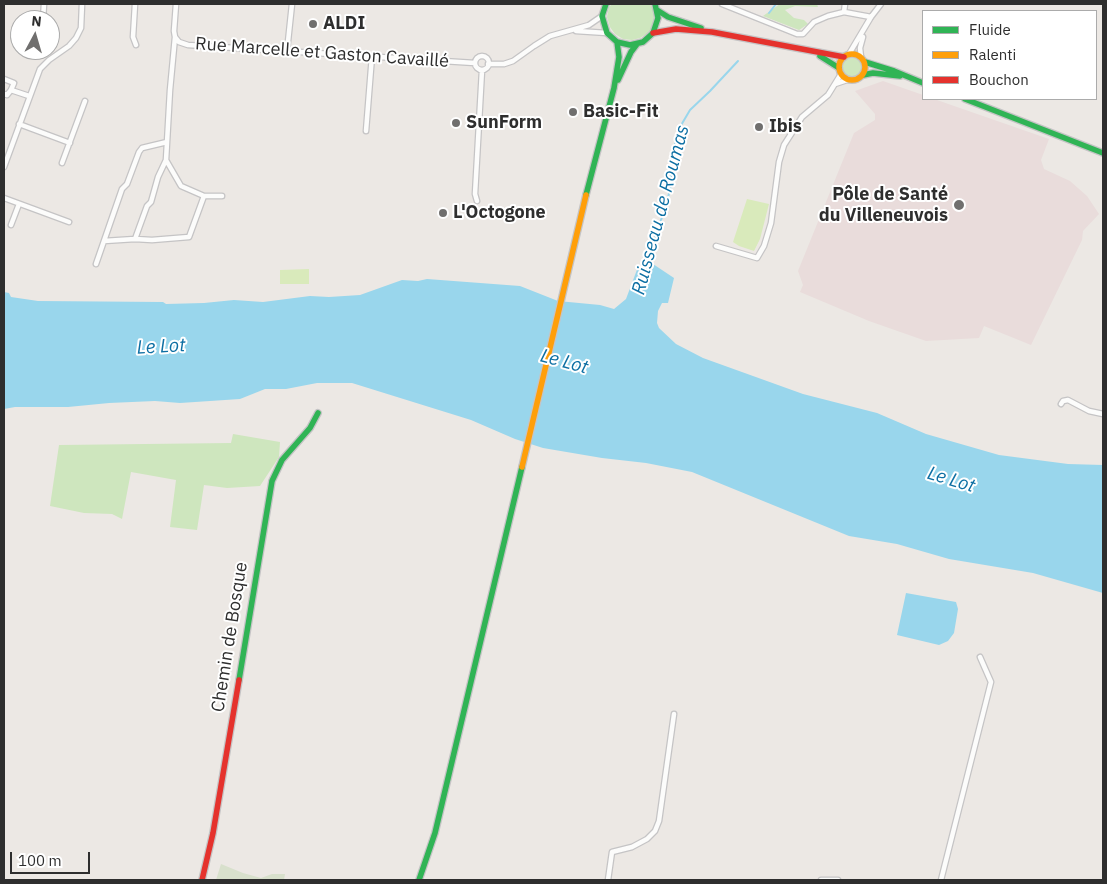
<!DOCTYPE html>
<meta charset="utf-8">
<style>
body{margin:0}
#map{position:relative;width:1107px;height:884px;overflow:hidden;background:#ece8e4;font-family:"IBM Plex Sans",sans-serif}
canvas{display:block}
.frame{position:absolute;inset:0;border:5px solid #2e2e2e;pointer-events:none}
.legend{position:absolute;left:922px;top:10px;width:175px;height:90px;box-sizing:border-box;background:#fff;border:1px solid #ababab;margin:0;padding:6px 9px;list-style:none;font-size:15px;color:#2e2e2e}
.legend li{display:flex;align-items:center;gap:10px;height:25px}
.legend b{width:25px;border:1px solid #ababab}
.north{position:absolute;left:10px;top:10px;width:50px;height:50px;box-sizing:border-box;background:#fff;border:1px solid #ababab;border-radius:50%;rotate:6deg;font-size:14px;font-weight:700;line-height:20px;text-align:center;color:#2e2e2e}
.north::after{content:'';display:block;margin:auto;width:18px;height:22px;background:#706f6e;clip-path:polygon(50% 0,100% 100%,50% 72%,0 100%)}
.scale{position:absolute;left:10px;top:852px;width:80px;height:22px;box-sizing:border-box;border:2px solid #2e2e2e;border-top:0;padding-left:6px;font-size:15px;line-height:18px;white-space:nowrap;color:#2e2e2e;-webkit-text-stroke:4px #fff;paint-order:stroke}
</style>
<div id="map">
<canvas width="1107" height="884"></canvas>
<div class="frame"></div>
<ul class="legend">
<li><b style="height:6px;background:#30b455"></b>Fluide</li>
<li><b style="height:6px;background:#ff9f0a"></b>Ralenti</li>
<li><b style="height:6px;background:#e5322d"></b>Bouchon</li>
</ul>
<div class="north">N</div>
<div class="scale">100 m</div>
</div>
<script>
const c = document.querySelector('canvas').getContext('2d');
c.lineJoin = 'round';
function fill(path, color) { c.fillStyle = color; c.fill(path, 'evenodd'); }
const toPath = rows => new Path2D(rows.map(r => 'M' + r).join(''));
function strokePath(path, color, width, dash) { c.strokeStyle = color; c.lineWidth = width; c.lineCap = dash ? 'butt' : 'round'; c.setLineDash(dash || []); c.stroke(path); }
function drawText(font, color, halo, rows, align = 'center') {
  c.font = font + ' "IBM Plex Sans",sans-serif'; c.lineWidth = 4; c.setLineDash([]); c.textBaseline = 'middle'; c.strokeStyle = halo; c.fillStyle = color; for (const [text, x, y, turn = 0] of rows) {
    c.save(); c.translate(x, y); c.rotate((+turn || 0) * Math.PI / 180); c.textAlign = isNaN(turn) ? turn : align; if (halo) c.strokeText(text, 0, 0); c.fillText(text, 0, 0); c.restore();
  }
}
const medical = toPath([
 [883,81,923,95,923,99,934,99,1049,139,1041,160,1044,169,1070,181,1087,196,1099,214,1083,231,1082,240,1031,345,984,326,979,338,926,341,869,321,800,292,803,285,798,271,854,133,875,120,875,114,855,91]
]);
const green = toPath([
 [612,4,650,4,653,9,655,17,653,26,648,33,640,38,632,40,623,39,615,34,610,27,607,17,609,7],
 [780,4,817,4,818,7,795,6,785,10,794,18,804,20,808,24,799,30,763,16],
 '842 68a10 10 0 1 1 20 0a10 10 0 1 1-20 0Z',
 [233,434,280,442,279,457,260,486,227,488,204,485,197,530,170,527,176,480,131,472,122,519,112,514,84,513,50,506,59,445,231,443]
]);
const cemetery = toPath([
 [221,864,243,873,261,878,272,874,285,874,284,880,216,880]
]);
const pitch = toPath([
 [747,199,769,204,760,239,754,251,739,246,733,242],
 [309,269,309,284,280,284,280,270]
]);
const water = toPath([
 [650,262,674,278,668,303,662,303,658,311,657,323,659,328,676,344,703,358,803,394,877,413,926,434,999,455,1068,464,1103,465,1103,593,1033,573,949,559,897,544,849,536,692,472,646,463,602,458,543,448,515,439,471,420,352,383,317,383,286,389,265,389,240,399,180,403,155,401,109,403,68,407,15,407,4,409,4,292,9,293,11,297,38,301,163,302,166,304,204,303,234,300,263,302,310,296,329,297,360,295,402,280,418,281,427,279,520,286,558,301,600,305,614,309,626,299,638,267],
 [906,593,956,602,958,609,954,633,948,641,939,645,897,635]
]);
const stream = toPath([
 [769,13,776,4],
 [645,265,666,206,671,185,672,154,680,127,690,110,710,91,738,61]
]);
const street = toPath([
 [135,4,133,37,136,45],
 [176,4,174,31,175,37,179,42,188,45,475,63],
 [722,4,797,34,803,34,814,22,828,16,844,12,871,17],
 [844,12,845,4],
 [43,20,44,4],
 [576,31,607,33],
 [175,37,170,90,166,160,181,186,204,196,222,196],
 [287,51,292,4],
 [849,54,871,17,881,4],
 '475 63a7 7 0 1 1 14 0a7 7 0 1 1-14 0Z',
 [861,57,860,48,863,37],
 [488,64,504,64,513,61,534,46,550,36,589,25,602,16],
 [4,79,14,83,11,90,7,95,4,94],
 [835,84,847,80],
 [11,90,29,96],
 [19,124,70,143],
 [366,131,372,56],
 [62,163,85,101],
 [4,167,40,69,49,60,69,46,76,38,81,28,82,4],
 [4,198,69,222],
 [477,201,475,194,482,70],
 [11,225,19,204],
 [135,239,147,206,151,202,158,177,166,160],
 [104,241,135,239,152,240,189,237,204,196],
 [716,246,757,258,764,246,771,223,779,162,784,145,802,117,828,95,841,74],
 [96,264,122,189,127,184,139,152,142,148,167,142],
 [1061,404,1063,401,1068,400,1089,411,1103,414],
 [608,880,612,852,632,847,647,839,655,831,659,821,674,714],
 [821,880,838,880],
 [941,880,991,682,980,657]
]);
const fast = toPath([
 [606,4,602,16,607,33,617,42,630,45,643,42,653,33,658,18,655,4],
 [657,10,668,17,701,28],
 [820,56,839,68],
 [865,62,894,71,923,83],
 [863,75,873,73,900,76],
 [618,80,631,52,637,44],
 [965,99,1103,153],
 [586,195,614,88,619,57,617,42],
 [239,680,272,481,282,460,310,428,318,413],
 [419,880,435,833,522,467]
]);
const slow = toPath([
 '839 67a13 13 0 1 1 26 0a13 13 0 1 1-26 0Z',
 [522,467,586,195]
]);
const jam = toPath([
 [653,33,676,29,712,32,844,57],
 [202,880,213,833,239,680]
]);
const markers = [
 [313,24,5,"#706f6e"],
 [573,112,5,"#706f6e"],
 [456,123,5,"#706f6e"],
 [759,127,5,"#706f6e"],
 [959,205,6,"#706f6e"],
 [443,213,5,"#706f6e"]
];
const poiNames = [
 ["ALDI",323,24],
 ["Basic-Fit",583,112],
 ["SunForm",466,123],
 ["Ibis",769,127],
 ["Pôle de Santé",948,195,"right"],
 ["du Villeneuvois",948,216,"right"],
 ["L'Octogone",453,213]
];
const streetNames = [
 ["Rue Marcelle et Gaston Cavaillé",322,53,4],
 ["Chemin de Bosque",230,637,-81]
];
const waterNames = [
 ["Ruisseau de Roumas",661,210,-75],
 ["Le Lot",161,347,-3],
 ["Le Lot",564,362,15],
 ["Le Lot",951,480,17]
];
fill(medical, '#e9dcdb');
fill(green, '#cee6be');
fill(cemetery, '#d8e0cc');
fill(pitch, '#d9eabb');
fill(water, '#99d6ec');
strokePath(stream, '#99d6ec', 2);
strokePath(street, '#c5c4c5', 7);
strokePath(fast, '#c5c4c5', 8);
strokePath(slow, '#c5c4c5', 8);
strokePath(jam, '#c5c4c5', 8);
strokePath(street, '#fcfcfb', 4.5);
strokePath(fast, '#30b455', 5.5);
strokePath(slow, '#ff9f0a', 5.5);
strokePath(jam, '#e5322d', 5.5);
for (const [x, y, r, color] of markers) { const dot = new Path2D(); dot.arc(x, y, r, 0, 2 * Math.PI); c.fillStyle = color; c.fill(dot); strokePath(dot, '#fff', 2); }
drawText('bold 18px', '#2e2e2e', '#fff', poiNames, 'left');
drawText('18px', '#2e2e2e', '#fff', streetNames);
drawText('italic 19px', '#0d6fa3', '#fff', waterNames);
</script>
